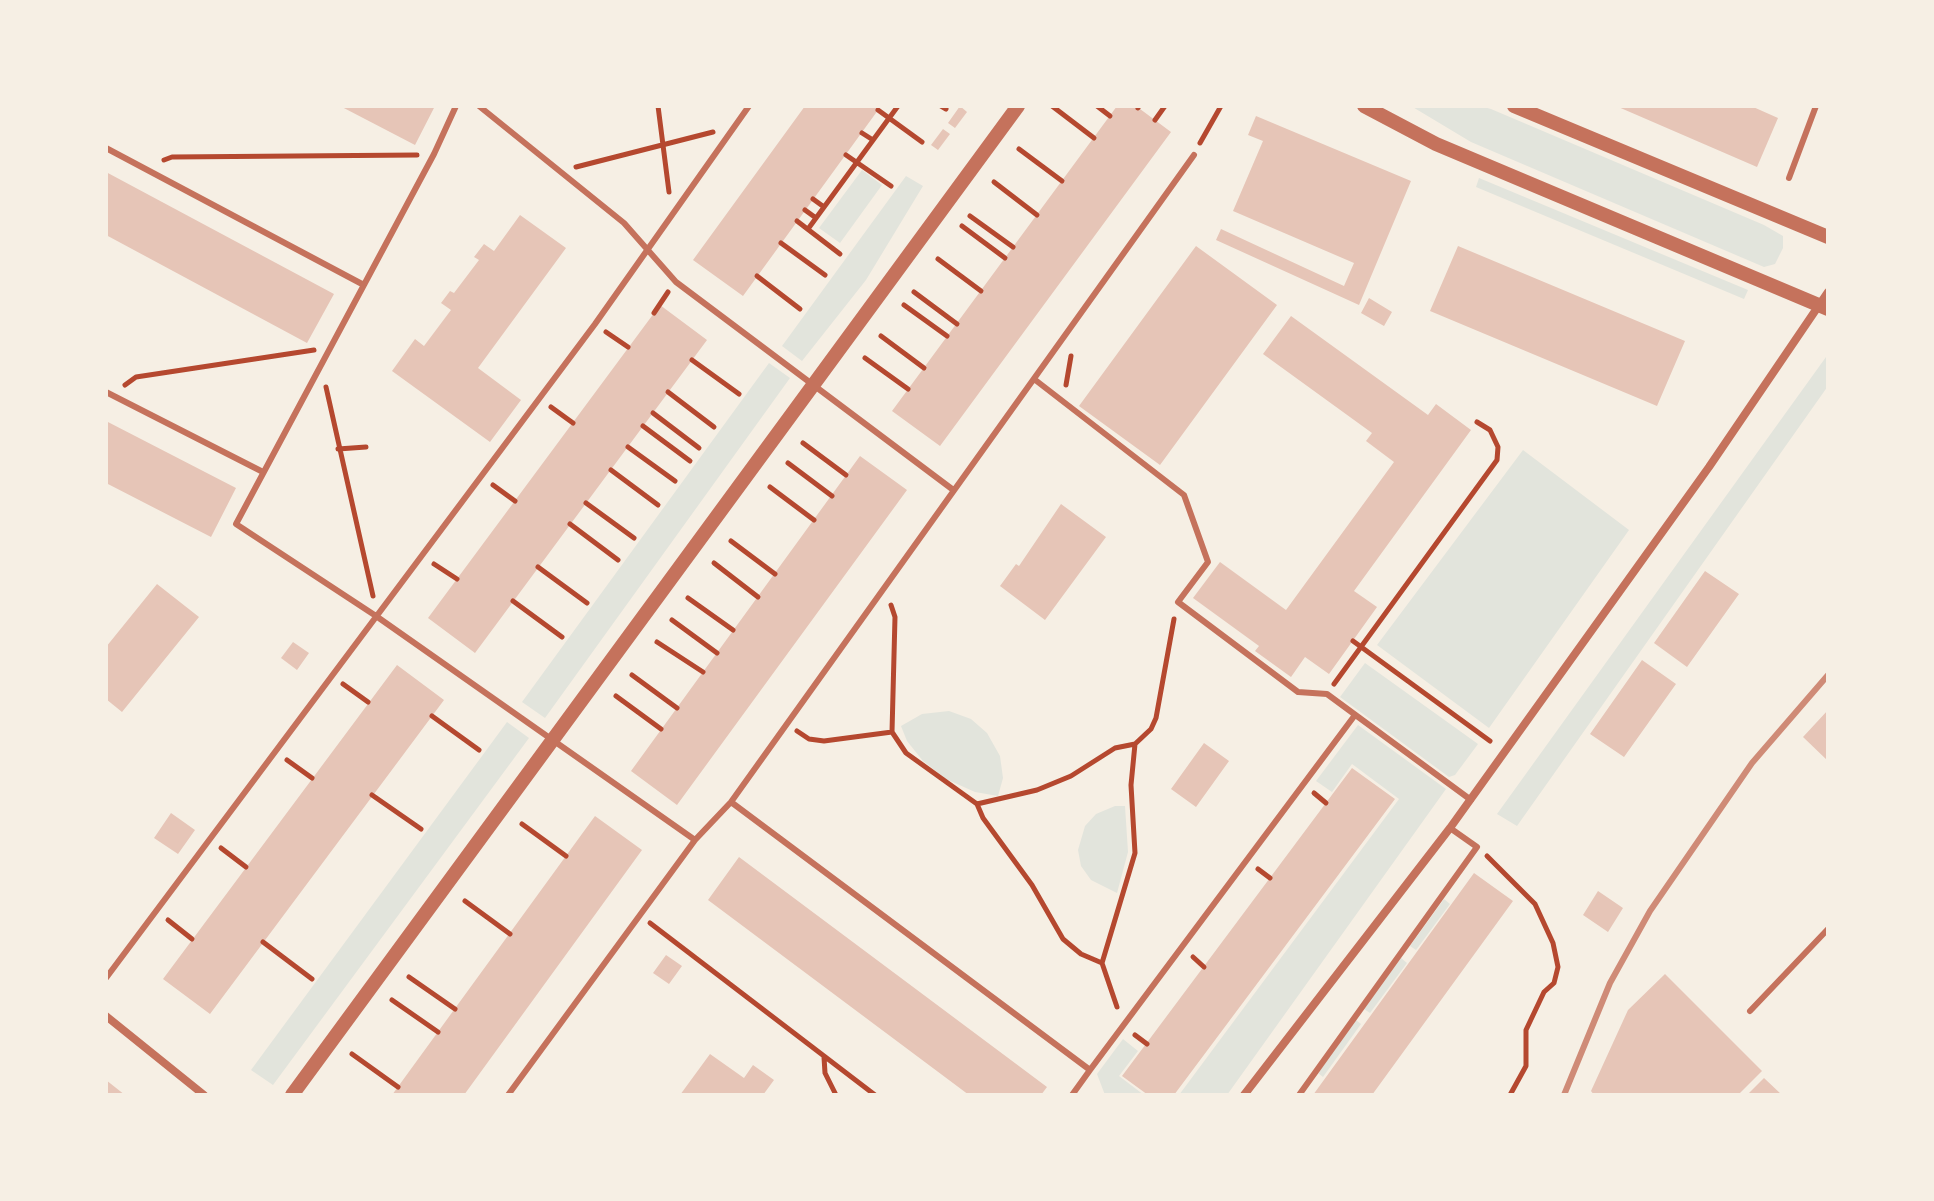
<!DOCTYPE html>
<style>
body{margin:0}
#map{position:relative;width:1934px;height:1201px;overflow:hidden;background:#f6efe4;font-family:"IBM Plex Sans",sans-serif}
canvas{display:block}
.frame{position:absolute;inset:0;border:108px solid #f6efe4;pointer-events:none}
</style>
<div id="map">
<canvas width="1934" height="1201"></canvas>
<div class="frame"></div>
</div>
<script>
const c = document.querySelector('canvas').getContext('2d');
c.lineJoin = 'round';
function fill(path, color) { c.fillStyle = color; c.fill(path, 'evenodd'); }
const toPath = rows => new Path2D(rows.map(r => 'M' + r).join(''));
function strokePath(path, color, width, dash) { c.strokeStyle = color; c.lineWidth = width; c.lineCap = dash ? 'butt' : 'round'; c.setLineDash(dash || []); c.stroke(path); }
const green = toPath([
 [1411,106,1480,106,1491,109,1764,225,1783,236,1783,248,1775,264,1764,267,1471,142],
 [862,170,882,185,840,243,819,228],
 [906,176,923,186,866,280,802,361,782,346],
 [1479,178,1748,290,1744,299,1476,187],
 [1826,357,1828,386,1517,826,1497,814],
 [769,363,790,378,545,718,522,702],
 [1523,450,1629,530,1489,728,1377,645],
 [1365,663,1478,744,1455,775,1449,777,1340,697],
 [949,711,971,719,987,733,1000,756,1003,778,998,796,975,792,946,779,923,761,907,741,901,726,922,714],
 [507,722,529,738,273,1085,251,1070],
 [1358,725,1446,789,1227,1095,1179,1095,1399,799,1352,764,1332,792,1316,781],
 [1115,806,1125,806,1128,852,1117,893,1091,880,1081,866,1078,850,1085,826,1096,814],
 [1444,899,1450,904,1416,950,1410,946],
 [1401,958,1407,963,1370,1013,1364,1009],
 [1356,1020,1361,1024,1323,1077,1318,1073],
 [1123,1039,1138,1051,1119,1076,1144,1095,1105,1095,1097,1074]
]);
const building = toPath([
 [340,106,435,106,415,145],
 [805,106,881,106,743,296,693,260],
 [960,106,967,112,955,128,948,123],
 [1117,106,1136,106,1171,132,940,446,892,411],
 [1616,106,1751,106,1778,118,1757,167],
 [1256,116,1411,181,1359,305,1216,240,1221,229,1344,286,1354,263,1233,211,1263,141,1248,135],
 [943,129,950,134,938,150,931,145],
 [106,172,334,294,307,343,106,235],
 [520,215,566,248,478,368,521,400,490,442,392,371,415,339,424,346,451,310,441,303,450,291,454,293,479,260,474,257,484,244,494,251],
 [1196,246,1277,305,1160,465,1079,406],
 [1458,246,1685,341,1657,406,1430,311],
 [1369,298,1392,312,1384,326,1361,313],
 [660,305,707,340,475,653,428,618],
 [1291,316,1428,415,1436,404,1471,430,1354,591,1377,607,1329,674,1305,657,1291,677,1255,651,1259,646,1193,598,1220,562,1286,610,1394,462,1366,441,1372,433,1263,354],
 [106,421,236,488,211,537,106,483],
 [860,456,907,490,677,805,631,771],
 [1061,504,1106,537,1045,620,1000,586,1016,564,1019,566],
 [1705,571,1739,594,1687,667,1654,643],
 [157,584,199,617,122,712,106,699,106,647],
 [293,642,309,653,297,670,281,658],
 [1642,660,1676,684,1624,757,1590,734],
 [397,665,444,700,210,1014,163,979],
 [1828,710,1828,761,1803,737],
 [1204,743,1229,761,1196,807,1171,789],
 [1352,768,1395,799,1174,1095,1148,1095,1122,1076],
 [171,813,195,830,178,854,154,838],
 [595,816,642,850,464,1095,392,1095],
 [739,857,1047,1087,1041,1095,969,1095,708,900],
 [1474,873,1513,901,1372,1095,1313,1095],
 [1598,891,1623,908,1608,932,1583,915],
 [666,955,682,966,669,984,653,973],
 [1665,974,1762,1071,1738,1095,1594,1095,1591,1091,1628,1010],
 [710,1054,744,1078,753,1065,774,1080,763,1095,680,1095],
 [1764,1078,1782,1095,1747,1095],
 [106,1080,125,1095,106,1095]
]);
const path = toPath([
 [658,106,669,192],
 [941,106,946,109],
 [1052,106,1094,138],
 [1097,106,1110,116],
 [1138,108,1139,106],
 [878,110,922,142],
 [1155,120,1165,106],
 [862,133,873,140],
 [1200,143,1221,106],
 [1019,149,1062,181],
 [846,155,891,186],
 [164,160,172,157,417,155],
 [576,167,713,132],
 [994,182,1037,215],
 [813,199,824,207],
 [805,210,816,218],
 [970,216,1013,247],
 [797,221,840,254],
 [962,226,1005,258],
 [808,229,898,106],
 [781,243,825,275],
 [938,259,981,291],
 [757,276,800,309],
 [914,292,957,324],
 [904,305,947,336],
 [654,313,668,292],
 [606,332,628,347],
 [881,336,924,368],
 [865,358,908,389],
 [692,360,739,394],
 [125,385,136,377,314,350],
 [1066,385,1071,356],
 [326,387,373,596],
 [668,392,714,427],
 [551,407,573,423],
 [653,413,699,448],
 [643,426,690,461],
 [803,443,846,475],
 [628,447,675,481],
 [338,449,366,447],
 [788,463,832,496],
 [611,470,658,505],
 [493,485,515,501],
 [770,487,814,520],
 [586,503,634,538],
 [570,524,618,560],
 [731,541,775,574],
 [714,563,758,597],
 [434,564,457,579],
 [538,567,587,603],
 [688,598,733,630],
 [513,601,562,637],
 [891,605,895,617,892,732,906,753,977,804,983,818,1032,885,1063,939,1081,954,1102,963],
 [672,620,717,653],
 [1353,641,1490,741],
 [657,642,703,672],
 [632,675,677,708],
 [343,684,368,702],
 [1334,684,1497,460,1498,447,1490,430,1477,422],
 [616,696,661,729],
 [432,716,479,750],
 [797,731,809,739,824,741,892,732],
 [287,760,312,778],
 [1314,793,1326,803],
 [372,795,421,829],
 [977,804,1037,790,1071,776,1115,748,1135,744],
 [522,824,566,856],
 [221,848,246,867],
 [1487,856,1535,904,1553,943,1558,967,1554,983,1544,992,1526,1030,1526,1066,1510,1095],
 [1258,869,1270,878],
 [465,901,510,934],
 [168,920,192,939],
 [650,923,875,1095],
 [263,942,312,979],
 [1193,957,1204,967],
 [409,977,455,1009],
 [392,1000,438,1032],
 [1117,1007,1102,963,1135,853,1131,785,1135,744,1151,729,1156,718,1174,619],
 [1135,1035,1147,1044],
 [352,1054,398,1087],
 [824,1057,825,1073,836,1095]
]);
const service = toPath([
 [456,106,434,154,236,524,376,616,695,840],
 [479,106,624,223,676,282,952,489],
 [106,148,362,284],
 [1789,178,1816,106],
 [1034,379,1184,495,1208,562,1178,602,1298,692,1327,694,1471,800],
 [106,392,263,472],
 [731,802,1090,1070,1072,1095],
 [106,978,595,324,749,106],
 [1750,1011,1828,929],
 [1090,1070,1355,715],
 [508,1095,695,840,731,802,1194,155],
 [1299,1095,1477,847,1450,828]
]);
const minor = toPath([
 [106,1016,204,1095],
 [1244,1095,1450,828,1709,467,1828,292]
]);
const tertiary = toPath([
 [1364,106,1436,144,1828,309],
 [1514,106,1828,237],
 [292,1095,1018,106]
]);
const rail = toPath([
 [1564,1095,1610,983,1650,911,1752,763,1828,675]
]);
fill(green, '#e2e4dc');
fill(building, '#e6c5b7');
strokePath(path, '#b5482f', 5);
strokePath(service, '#c5725c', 6);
strokePath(minor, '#c5725c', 8);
strokePath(tertiary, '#c5725c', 14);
strokePath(rail, '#cf8b77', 6);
</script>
